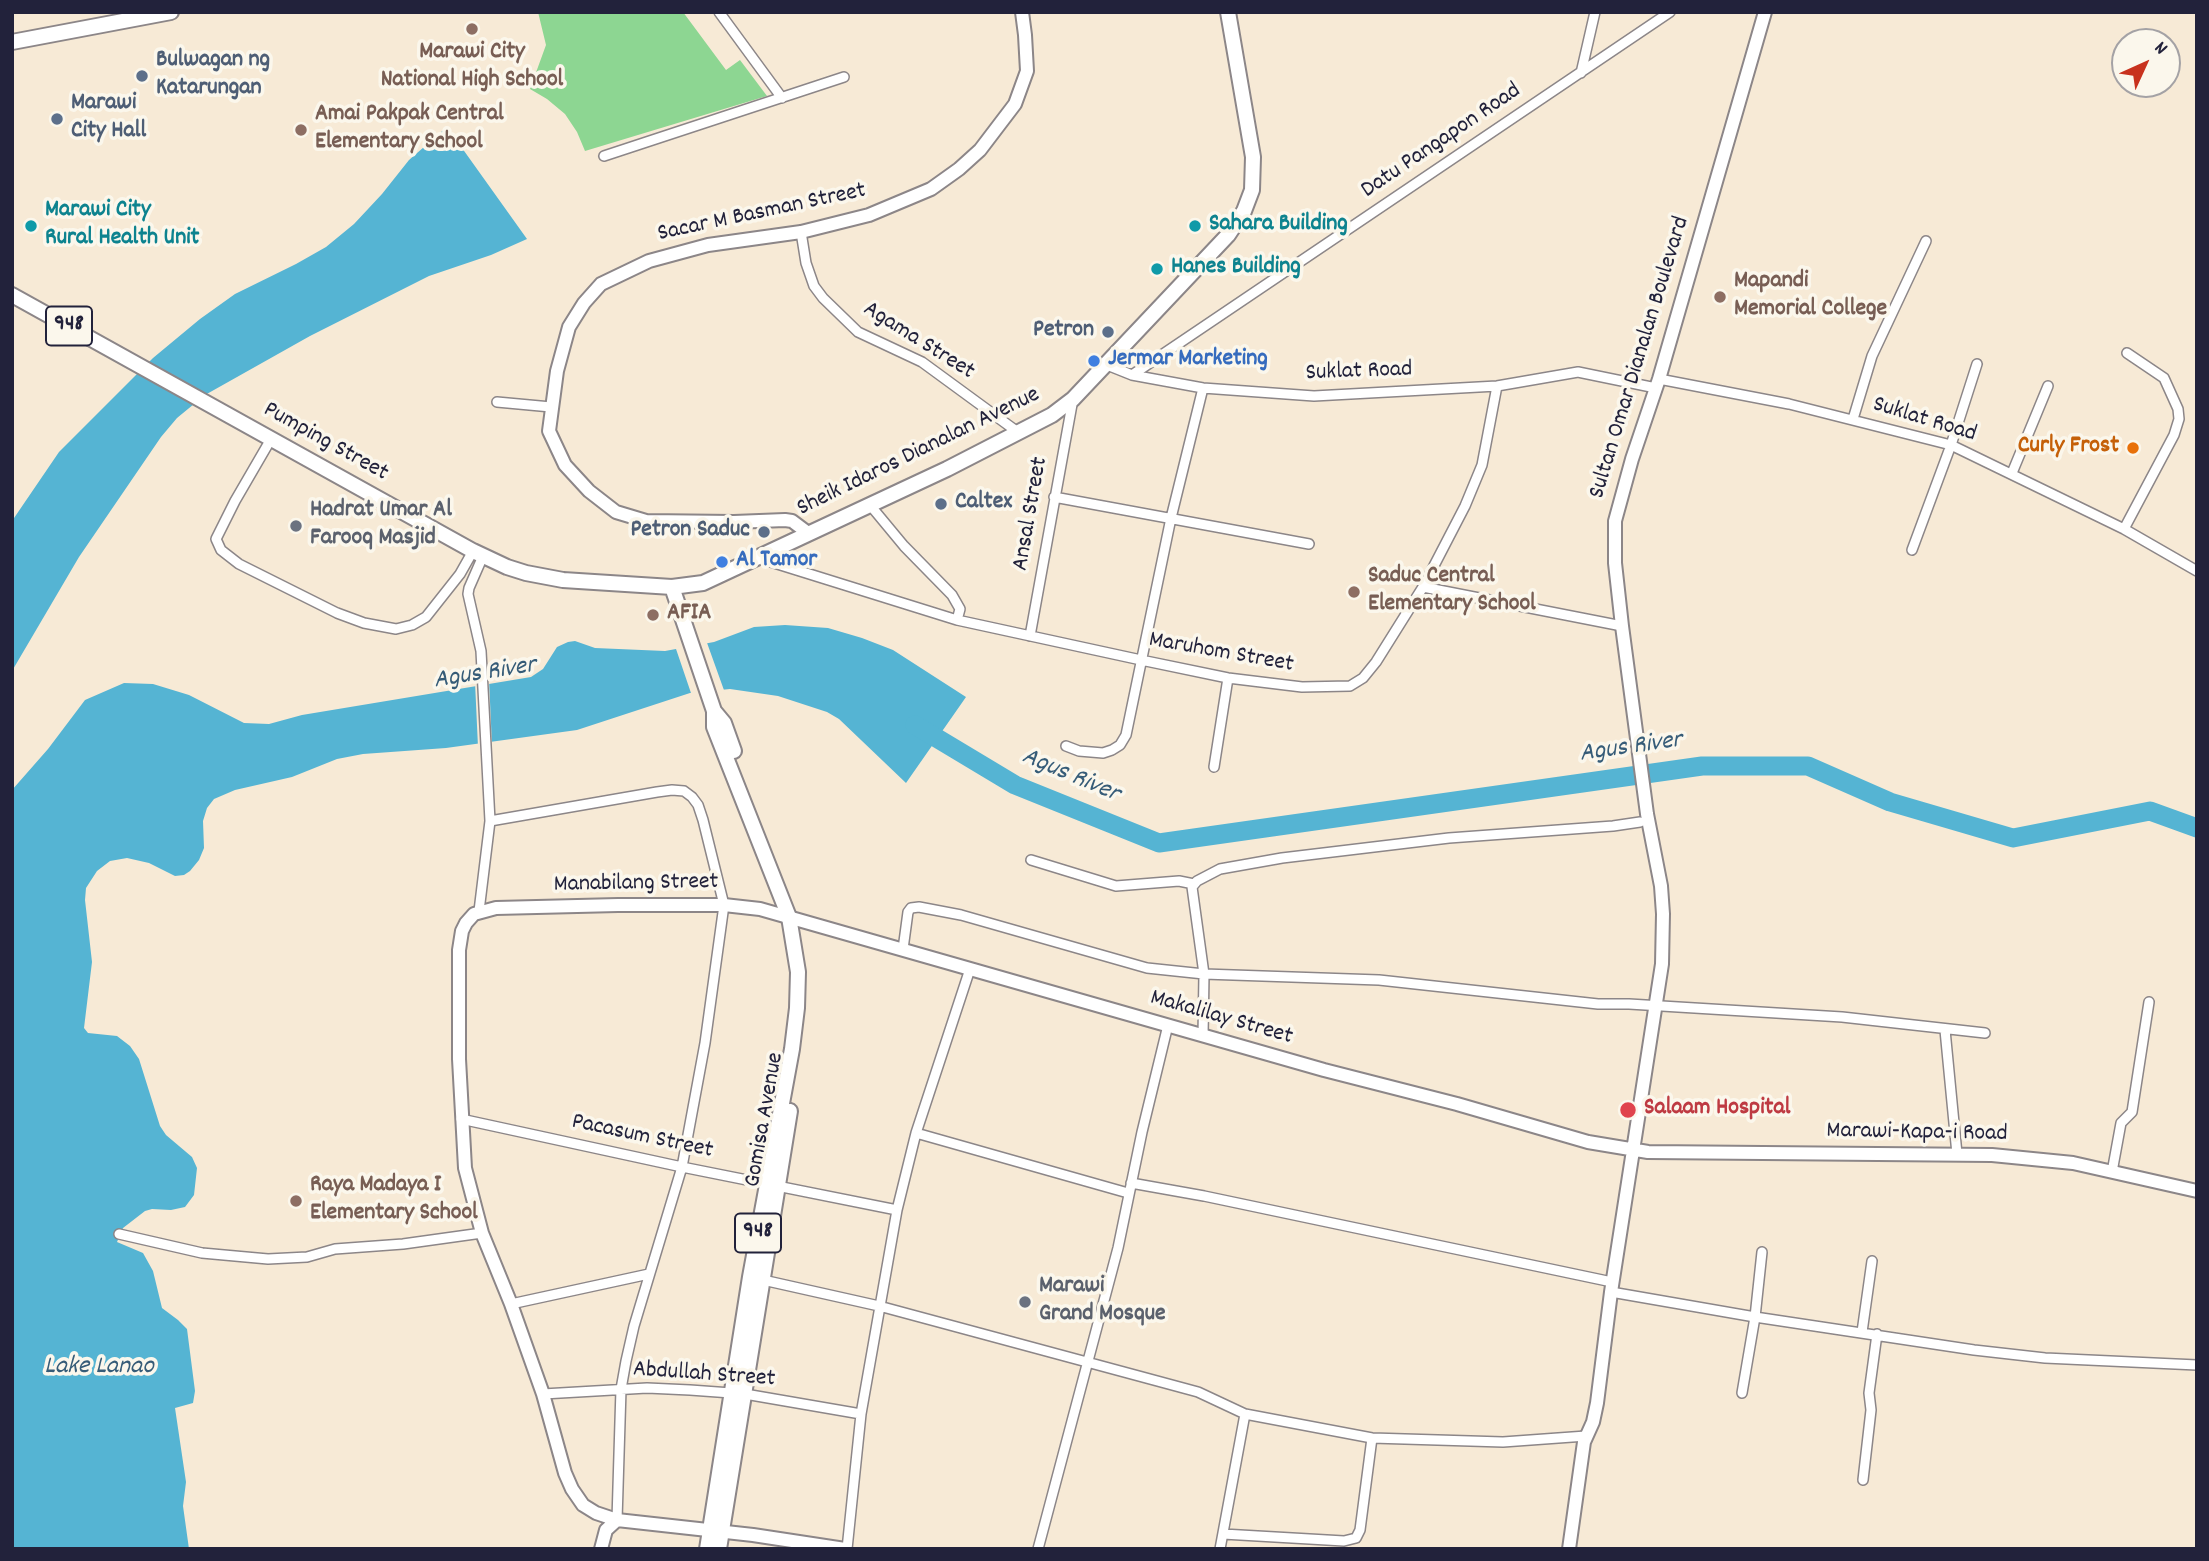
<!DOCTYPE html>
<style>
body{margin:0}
#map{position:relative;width:2209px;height:1561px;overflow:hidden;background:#f7ead6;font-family:Dekko,sans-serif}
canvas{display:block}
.frame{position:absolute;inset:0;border:14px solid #22223b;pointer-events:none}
.north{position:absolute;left:2111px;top:28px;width:70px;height:70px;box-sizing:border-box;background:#fbf7ec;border:2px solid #a4a2a5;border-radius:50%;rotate:45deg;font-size:19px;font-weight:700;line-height:28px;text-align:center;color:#22223b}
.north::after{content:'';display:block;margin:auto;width:24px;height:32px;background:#c8321e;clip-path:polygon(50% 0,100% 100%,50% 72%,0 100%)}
</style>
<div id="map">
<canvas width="2209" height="1561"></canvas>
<div class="frame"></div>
<div class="north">N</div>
</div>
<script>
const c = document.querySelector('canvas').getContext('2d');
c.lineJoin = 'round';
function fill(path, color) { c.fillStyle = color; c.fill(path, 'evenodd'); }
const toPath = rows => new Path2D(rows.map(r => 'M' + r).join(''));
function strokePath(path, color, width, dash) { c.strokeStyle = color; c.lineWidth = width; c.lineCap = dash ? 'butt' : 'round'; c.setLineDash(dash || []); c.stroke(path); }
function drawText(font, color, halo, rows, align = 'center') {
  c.font = font + ' Dekko,sans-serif'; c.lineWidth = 7; c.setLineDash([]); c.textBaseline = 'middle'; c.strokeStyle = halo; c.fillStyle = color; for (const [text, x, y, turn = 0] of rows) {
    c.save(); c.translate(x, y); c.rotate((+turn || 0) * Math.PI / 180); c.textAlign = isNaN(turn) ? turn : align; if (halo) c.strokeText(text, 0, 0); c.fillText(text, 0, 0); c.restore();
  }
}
const green = toPath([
 [538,12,683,12,726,70,740,60,767,96,585,151,577,132,565,114,547,99,530,89,546,45]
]);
const water = toPath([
 [447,127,527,239,491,255,429,276,310,336,205,395,177,418,161,437,79,557,12,671,12,521,59,452,153,358,200,319,235,294,296,264,326,247,354,224,382,194,409,160],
 [785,625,828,628,862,638,893,650,966,697,906,783,839,719,827,712,778,696,730,689,690,693,577,730,446,748,363,754,337,759,292,777,235,790,214,799,207,808,203,821,204,848,199,860,190,871,184,875,175,876,149,863,127,858,110,861,97,871,86,888,85,900,92,962,84,1028,88,1033,117,1036,130,1046,139,1059,160,1126,166,1135,192,1157,197,1168,194,1195,185,1207,171,1210,152,1209,145,1211,123,1228,117,1242,143,1253,153,1271,162,1308,178,1320,187,1329,195,1391,193,1403,175,1408,186,1482,183,1506,189,1549,12,1549,12,790,48,749,85,700,124,683,153,684,189,695,244,723,269,724,302,715,531,677,543,669,557,647,568,642,575,641,595,648,665,651,714,642,754,627]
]);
const pier = toPath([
 [706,640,725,693,692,696,675,646],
 [489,680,492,745,478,747,475,682]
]);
const river = toPath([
 [915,725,1015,785,1159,843,1702,766,1808,766,1890,802,2013,838,2150,811,2197,828]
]);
const street = toPath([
 [719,12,782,98],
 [1581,73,1595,12],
 [604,156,844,77],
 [801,232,806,263,814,286,823,298,858,332,922,362,1019,433],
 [1107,365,1132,375,1203,388,1314,396,1497,386,1578,372,1656,388],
 [1132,375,1670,12],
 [1659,379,1789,404,1951,445,2124,529,2197,571],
 [497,402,551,407],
 [1853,419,1872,356,1926,241],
 [271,439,235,501,216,539,221,550,239,564,337,613,364,623,396,629,412,625,426,617,460,574,473,551],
 [2012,473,2048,386],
 [1054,497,1309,544],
 [870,505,904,546,952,595,960,609,957,620],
 [2124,529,2174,435,2179,419,2178,409,2164,378,2127,353],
 [1912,550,1951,445,1977,364],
 [758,558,957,620,1141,660,1228,678,1302,687,1350,686,1363,678,1376,662,1423,587,1465,506,1482,465,1497,386],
 [1423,587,1622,626],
 [1030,636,1073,399],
 [1066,746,1079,751,1103,753,1112,750,1120,745,1126,735,1171,518,1203,388],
 [1214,767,1228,678],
 [490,821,657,792,672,790,684,791,692,797,698,805,703,820,724,905,705,1043,682,1167,634,1326,626,1361,621,1389,617,1520],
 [1031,860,1116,886,1179,881,1194,884],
 [479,911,490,821,481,651,468,594,469,588,483,556],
 [903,949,908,912,911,908,919,907,961,915,1147,968,1204,974,1192,887,1197,881,1220,869,1282,858,1449,838,1613,826,1640,822],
 [1945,1030,1957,1154],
 [1203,1036,1204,974,1379,980,1598,1004,1629,1004,1842,1017,1985,1033],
 [461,1119,682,1167,897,1210],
 [916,1133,1128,1193],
 [2112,1172,2121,1123,2132,1112,2149,1002],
 [1131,1183,1204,1196,1612,1282],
 [119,1234,202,1253,268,1259,307,1257,335,1249,403,1244,482,1233],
 [763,1280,879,1306,1161,1382,1198,1392,1245,1414,1372,1438,1503,1442,1586,1436],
 [1611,1292,1755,1317,1974,1350,2045,1358,2197,1365],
 [511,1304,649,1274],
 [1862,1332,1872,1261],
 [1742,1393,1755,1317,1762,1252],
 [543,1394,647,1388,690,1390,745,1394,861,1414],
 [1863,1480,1871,1410,1869,1393,1877,1334],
 [1223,1534,1344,1541,1356,1538,1360,1530,1372,1438],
 [847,1549,861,1414,897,1210,916,1133,970,969],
 [1038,1549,1118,1248,1142,1132,1168,1025],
 [1220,1549,1245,1414]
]);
const secondary = toPath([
 [808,533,792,521,785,520,734,522,646,521,616,512,589,491,565,465,549,431,557,371,569,327,584,303,601,284,649,261,708,245,801,232,869,215,931,189,959,169,980,150,1015,104,1027,71,1025,35,1022,12],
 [601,1549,606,1530,617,1520],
 [845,1549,753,1535,617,1520,596,1513,583,1505,572,1489,565,1473,543,1394,511,1304,482,1233,465,1168,459,1059,459,950,462,931,466,923,474,914,496,908,618,905,724,905,760,909,1324,1070,1457,1104,1588,1142,1648,1152,1992,1155,2073,1163,2197,1191],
 [1569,1549,1584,1442,1593,1422,1597,1403,1611,1292,1662,964,1663,914,1661,886,1647,814,1622,626,1615,563,1615,521,1632,459,1659,379,1765,12]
]);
const primary = toPath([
 [12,42,171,12],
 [12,295,473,551,507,567,526,573,563,580,672,587,703,583,947,469,1052,415,1073,399,1228,235,1244,211,1252,190,1253,157,1228,12],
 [672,587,714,711,714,727,789,917,798,972,797,1008,792,1049,750,1277,707,1549],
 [714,711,724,723,734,751],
 [719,1549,790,1111]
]);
const markers = [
 [472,29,7,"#8d6e63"],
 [142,76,7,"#5c6f8a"],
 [57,119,7,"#5c6f8a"],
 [301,130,7,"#8d6e63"],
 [31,226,7,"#0f9aa8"],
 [1195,226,7,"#0f9aa8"],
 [1157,269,7,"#0f9aa8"],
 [1720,297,7,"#8d6e63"],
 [1108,332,7,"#5c6f8a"],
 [1094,361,7,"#3f7fe0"],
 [2133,448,7,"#e8710a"],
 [941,504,7,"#5c6f8a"],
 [296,526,7,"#6b7280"],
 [764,532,7,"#5c6f8a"],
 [722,562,7,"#3f7fe0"],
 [1354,592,7,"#8d6e63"],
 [653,615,7,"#8d6e63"],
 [1628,1110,9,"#e0444e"],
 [296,1201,7,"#8d6e63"],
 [1025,1302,7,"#6b7280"]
];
const shields = [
 [69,326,46],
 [758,1233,46]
];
const shieldNames = [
 ["948",69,326],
 ["948",758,1233]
];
const educationNames = [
 ["Marawi City",472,54,"center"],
 ["National High School",472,82,"center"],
 ["Amai Pakpak Central",315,116],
 ["Elementary School",315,144],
 ["Mapandi",1734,283],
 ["Memorial College",1734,311],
 ["Saduc Central",1368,578],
 ["Elementary School",1368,606],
 ["AFIA",667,615],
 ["Raya Madaya I",310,1187],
 ["Elementary School",310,1215]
];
const serviceNames = [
 ["Bulwagan ng",156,62],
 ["Katarungan",156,90],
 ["Marawi",71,105],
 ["City Hall",71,133],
 ["Petron",1094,332,"right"],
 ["Caltex",955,504],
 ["Petron Saduc",750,532,"right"]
];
const streetNames = [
 ["Datu Pangapon Road",1442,142,-34],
 ["Sacar M Basman Street",762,214,-12],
 ["Agama Street",918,342,32],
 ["Sultan Omar Dianalan Boulevard",1641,358,-73],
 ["Suklat Road",1359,373,-2],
 ["Suklat Road",1924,421,17],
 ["Pumping Street",325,443,29],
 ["Sheik Idaros Dianalan Avenue",919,453,-26],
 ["Ansal Street",1032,514,-80],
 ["Maruhom Street",1221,654,10],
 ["Manabilang Street",636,885,-1],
 ["Makalilay Street",1221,1019,16],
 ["Gomisa Avenue",766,1120,-80],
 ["Marawi-Kapa-i Road",1917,1134,1],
 ["Pacasum Street",642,1138,12],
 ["Abdullah Street",704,1376,4]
];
const cultureNames = [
 ["Marawi City",45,212],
 ["Rural Health Unit",45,240],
 ["Sahara Building",1209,226],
 ["Hanes Building",1171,269]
];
const shopNames = [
 ["Jermar Marketing",1108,361],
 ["Al Tamor",736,562]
];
const foodNames = [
 ["Curly Frost",2119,448]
];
const worshipNames = [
 ["Hadrat Umar Al",310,512],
 ["Farooq Masjid",310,540],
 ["Marawi",1039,1288],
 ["Grand Mosque",1039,1316]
];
const healthNames = [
 ["Salaam Hospital",1644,1110]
];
const waterNames = [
 ["Agus River",485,675,-9],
 ["Agus River",1631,749,-8],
 ["Agus River",1070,777,23],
 ["Lake Lanao",99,1368]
];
fill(green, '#8dd692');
fill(water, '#55b4d3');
fill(pier, '#f7ead6');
strokePath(river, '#55b4d3', 19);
strokePath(street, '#8c8688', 12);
strokePath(secondary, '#8c8688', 16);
strokePath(primary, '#8c8688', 18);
strokePath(street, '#fff', 9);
strokePath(secondary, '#fff', 12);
strokePath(primary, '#fff', 14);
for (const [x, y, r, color] of markers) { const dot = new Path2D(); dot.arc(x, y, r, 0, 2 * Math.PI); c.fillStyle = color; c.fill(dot); strokePath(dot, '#fbf7ec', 2.5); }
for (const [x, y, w] of shields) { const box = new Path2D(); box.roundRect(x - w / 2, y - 19.5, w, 39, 5); c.fillStyle = '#fbf7ec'; c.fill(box); strokePath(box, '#22223b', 2); }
drawText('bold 23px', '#22223b', null, shieldNames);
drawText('bold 24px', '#785e54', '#fbf7ec', educationNames, 'left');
drawText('bold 24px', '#4e5e75', '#fbf7ec', serviceNames, 'left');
drawText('24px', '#22223b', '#fbf7ec', streetNames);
drawText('bold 24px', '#0d838f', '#fbf7ec', cultureNames, 'left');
drawText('bold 24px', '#366cbe', '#fbf7ec', shopNames, 'left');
drawText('bold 24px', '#c56008', '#fbf7ec', foodNames, 'right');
drawText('bold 24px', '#5b616d', '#fbf7ec', worshipNames, 'left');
drawText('bold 24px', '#be3a42', '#fbf7ec', healthNames, 'left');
drawText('italic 26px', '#365c78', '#fbf7ec', waterNames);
</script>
